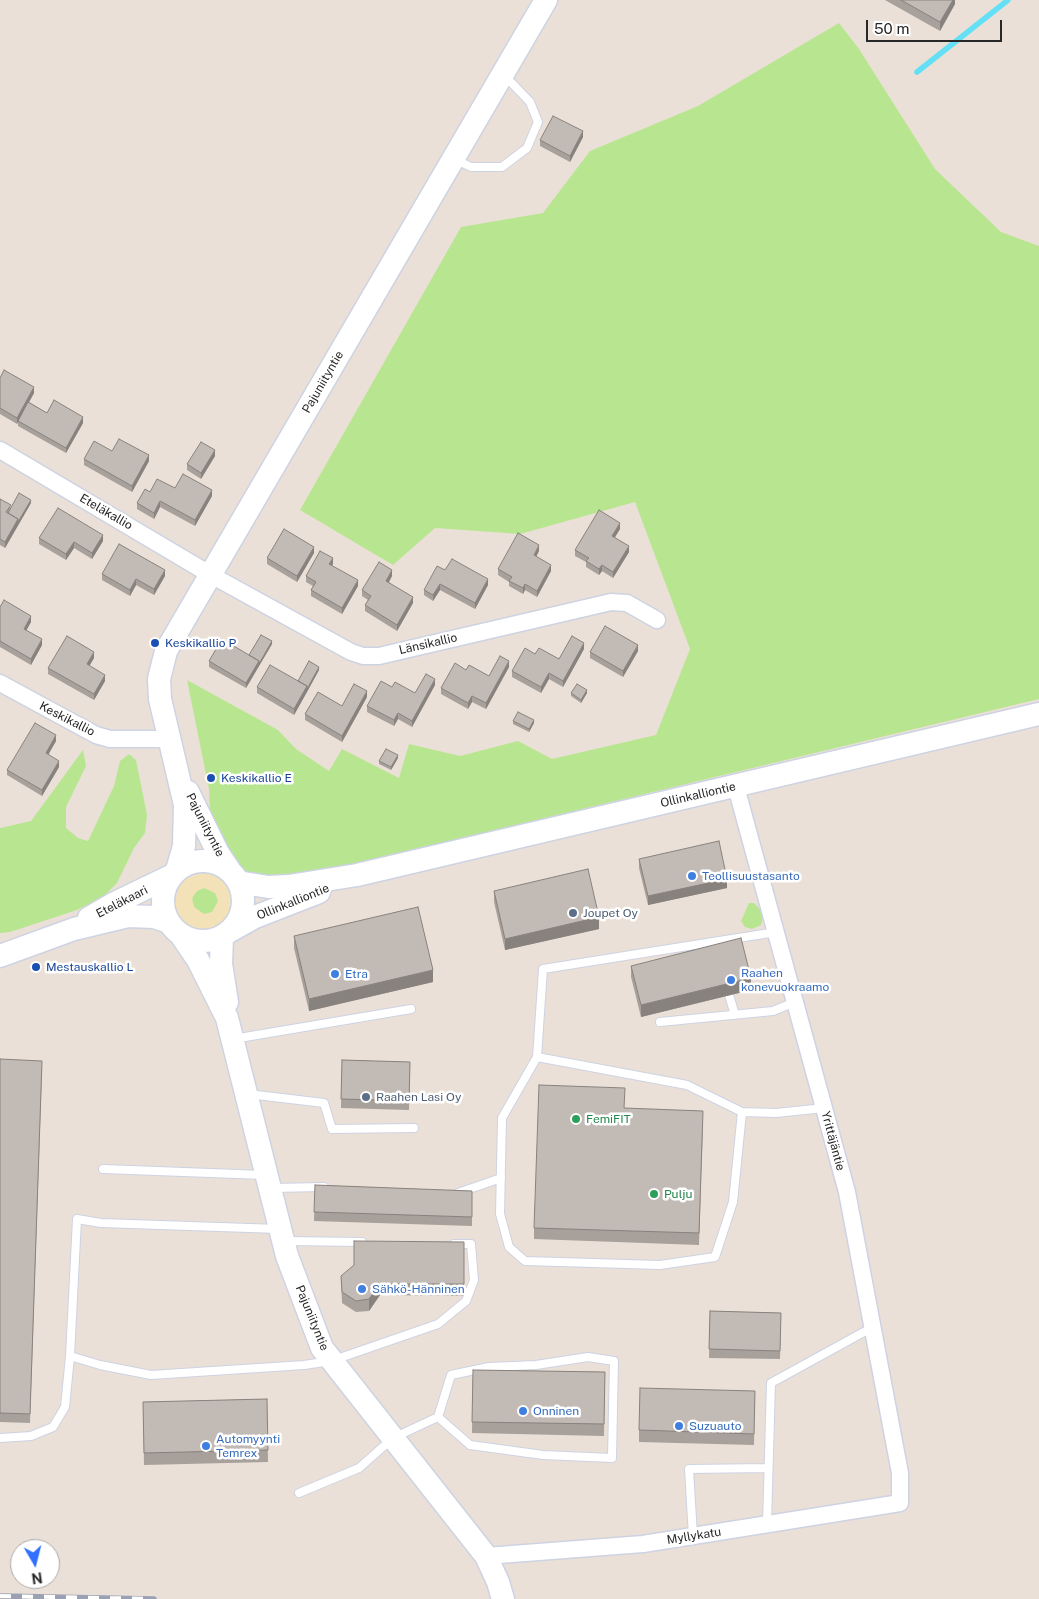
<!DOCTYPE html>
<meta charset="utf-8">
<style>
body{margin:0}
#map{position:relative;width:1039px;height:1599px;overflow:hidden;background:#ebe0d7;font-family:"Public Sans",sans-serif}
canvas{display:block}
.north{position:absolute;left:10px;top:1539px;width:50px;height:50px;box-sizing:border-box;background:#fff;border:1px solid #a9a9a9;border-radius:50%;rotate:172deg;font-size:14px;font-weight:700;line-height:20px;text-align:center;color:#272727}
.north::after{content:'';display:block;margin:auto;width:18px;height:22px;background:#3071ff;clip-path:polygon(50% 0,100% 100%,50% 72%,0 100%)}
.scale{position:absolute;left:866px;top:20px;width:136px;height:22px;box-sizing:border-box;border:2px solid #272727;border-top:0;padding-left:6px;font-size:15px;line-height:18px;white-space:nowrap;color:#272727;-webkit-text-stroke:4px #fff;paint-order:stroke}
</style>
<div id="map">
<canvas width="1039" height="1599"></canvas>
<div class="north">N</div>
<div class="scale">50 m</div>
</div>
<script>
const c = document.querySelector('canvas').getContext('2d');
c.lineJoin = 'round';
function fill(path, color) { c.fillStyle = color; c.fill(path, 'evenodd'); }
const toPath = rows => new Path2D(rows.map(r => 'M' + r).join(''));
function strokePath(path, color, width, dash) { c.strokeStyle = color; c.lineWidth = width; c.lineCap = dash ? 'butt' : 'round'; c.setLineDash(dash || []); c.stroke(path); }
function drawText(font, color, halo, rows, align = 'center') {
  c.font = font + ' "Public Sans",sans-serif'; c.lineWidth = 5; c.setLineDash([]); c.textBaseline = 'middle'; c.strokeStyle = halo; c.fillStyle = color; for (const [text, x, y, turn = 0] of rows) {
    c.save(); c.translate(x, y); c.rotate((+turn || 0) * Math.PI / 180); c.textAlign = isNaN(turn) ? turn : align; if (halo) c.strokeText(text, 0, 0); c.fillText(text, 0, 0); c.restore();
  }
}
const green = toPath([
 [839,23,859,49,935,169,1001,232,1039,246,1039,699,329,870,299,873,270,880,255,879,228,857,210,814,209,789,187,680,278,730,296,749,329,771,342,749,399,778,409,744,460,756,518,741,552,759,656,735,690,649,635,502,520,534,435,528,393,565,300,510,461,227,543,213,590,151,698,106],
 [83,750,86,766,66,807,66,828,78,838,88,841,114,786,120,761,129,754,136,760,147,815,145,833,134,848,117,883,103,897,77,910,10,932,0,933,0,828,31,821],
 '192 901a13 13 0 1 1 26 0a13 13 0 1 1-26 0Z',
 [749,903,754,903,760,909,763,918,761,925,752,929,745,927,741,921]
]);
const sand = toPath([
 [198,874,211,874,222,880,232,896,232,909,227,918,216,929,205,931,186,925,179,917,175,907,178,888,186,879],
 [204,888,215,893,218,901,212,912,204,914,194,907,192,898,197,891]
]);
const stream = toPath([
 [917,72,1008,0]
]);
const lane = toPath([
 [454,159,471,167,502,167,527,148,538,122,530,102,504,75],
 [729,995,735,1015],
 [660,1022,773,1011,795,1002],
 [233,1039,411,1009],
 [537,1057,502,1118,500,1214,509,1247,525,1261,660,1265,715,1257,733,1202,742,1112,776,1113,824,1108],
 [248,1094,324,1103,332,1129,414,1128],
 [742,1112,687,1085,537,1057,543,969,776,932],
 [103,1169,264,1175],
 [271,1188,324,1187],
 [458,1193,501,1178],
 [279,1229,101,1223,77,1219,70,1356,100,1365,151,1375,304,1365,331,1361,438,1324,466,1301,474,1280,471,1244,454,1244],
 [286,1241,362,1242],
 [0,1438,31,1436,53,1427,65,1407,70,1356],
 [299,1493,359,1468,393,1438,438,1417,470,1445,543,1455,612,1458,614,1361,588,1357,536,1365,489,1367,451,1375,438,1417],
 [767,1524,771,1383,873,1327],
 [693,1536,689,1469,767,1468]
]);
const street = toPath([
 [0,450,211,575,351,652,363,656,379,656,611,602,627,603,657,620],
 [0,683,96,735,110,739,170,739],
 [486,1556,643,1544,900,1503,900,1473,847,1192,736,787]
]);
const secondary = toPath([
 [188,792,218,853,230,871],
 '163 901a40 40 0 1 1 80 0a40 40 0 1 1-80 0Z',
 [177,870,184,846,185,805,160,699,159,679,166,651,546,0],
 [238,882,268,887,289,886,357,875,1039,714],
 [89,918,113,904,171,876],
 [230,931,255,917,319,892],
 [181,935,198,960,227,1018,287,1256,322,1348,486,1556,498,1582,503,1599],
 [222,936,221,964,227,1002],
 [0,956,74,929,128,916,154,917,169,922]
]);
const rail = toPath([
 [0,1596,154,1599]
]);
const wall = toPath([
 [885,0,955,0,955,4,940,31],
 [583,137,570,162,540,146,540,140],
 [0,378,34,393,29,402,47,413,83,423,66,453,18,426,18,421,17,424,0,414],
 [112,451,149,461,132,492,84,465,84,459],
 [215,456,201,479,187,470,187,464],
 [175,488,212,496,195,526,160,507,154,519,137,509,137,503,150,492],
 [0,499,11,508,31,503,5,548,0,545],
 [620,529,615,537,629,552,613,578,602,571,599,575,586,567,586,562,575,556,575,550],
 [39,538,103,541,92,559,74,548,66,560,39,544],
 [539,551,536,556,551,571,537,597,525,590,523,594,509,586,509,582,498,575,498,569],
 [314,553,297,582,267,564,267,558],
 [333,564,332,566,358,586,342,614,311,596,311,590,313,586,306,582,306,576],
 [445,570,488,585,475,609,440,590,433,601,424,595,424,590],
 [102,574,165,576,154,595,136,585,130,596,102,580],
 [392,576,389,582,413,603,397,631,365,611,365,605,368,600,362,596,362,590],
 [0,607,31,622,26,630,42,645,31,665,0,647],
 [272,644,246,688,209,667,209,661,249,655],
 [584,649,563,687,549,679,541,693,512,677,512,671,535,654,559,659],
 [638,651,623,677,590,658,590,652],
 [94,658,89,666,105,681,94,700,48,674,48,668],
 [509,667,486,709,472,702,468,709,441,694,441,688,466,670,489,676],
 [319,670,294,715,257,693,257,687,298,681],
 [435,685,412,727,398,719,394,726,367,712,367,706,392,687,415,693],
 [571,693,587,693,581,703,571,696],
 [367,697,342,742,305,720,305,714,342,706],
 [513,721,534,723,529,732,513,724],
 [56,741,48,754,59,767,42,796,7,775,7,770],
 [398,758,391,770,379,764,379,761],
 [639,859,727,888,648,905,639,868],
 [494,891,599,929,505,950,494,902],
 [294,936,433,982,309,1011,294,948],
 [631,966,751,990,641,1017,631,977],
 [0,1059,42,1070,30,1423,0,1422],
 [342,1060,410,1062,409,1110,341,1108],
 [625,1108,703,1123,699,1245,534,1239,534,1228],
 [315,1185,472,1191,472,1226,314,1221],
 [464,1242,464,1296,380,1295,369,1311,356,1312,342,1303,341,1276],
 [710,1311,781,1313,780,1359,709,1358],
 [473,1370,605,1372,604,1436,472,1433],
 [755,1391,754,1445,639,1442,639,1430],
 [267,1399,268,1462,144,1465,143,1402]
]);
const shadedWall = toPath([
 [953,0,955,0,955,4,940,31,940,22],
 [583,131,583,137,570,162,570,156],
 [34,387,34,393,17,424,17,418],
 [83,417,83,423,66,453,66,448],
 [215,450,215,456,201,479,201,473],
 [149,455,149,461,132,492,132,486],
 [212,490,212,496,195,526,195,520],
 [31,500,31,503,5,548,5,542,18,519],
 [160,501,160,507,154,519,154,513],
 [620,523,620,529,612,542,612,536],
 [103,535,103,541,92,559,92,553],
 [74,542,74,548,66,560,66,554],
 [539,545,539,551,534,561,534,555],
 [629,546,629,552,613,578,613,572],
 [314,547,314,553,297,582,297,576],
 [333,558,333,564,329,570,329,564],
 [551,565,551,571,537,597,537,591],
 [602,565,602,571,599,575,599,569],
 [165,570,165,576,154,595,154,589],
 [392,570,392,576,386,587,386,581],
 [136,579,136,585,130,596,130,590],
 [488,579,488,585,475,609,475,603],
 [358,580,358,586,342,614,342,608],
 [440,584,440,590,433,601,433,595],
 [525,584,525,590,523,594,523,588],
 [413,597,413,603,397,631,397,625],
 [31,616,31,622,24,635,24,629],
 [42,639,42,645,31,665,31,659],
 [272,641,272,644,246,688,246,683,259,661],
 [584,643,584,649,563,687,563,681],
 [638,645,638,651,623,677,623,671],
 [94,652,94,658,87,670,87,664],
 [509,661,509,667,486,709,486,703],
 [319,667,319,670,307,692,307,689],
 [549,673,549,679,541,693,541,687],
 [105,675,105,681,94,700,94,694],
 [435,679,435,685,412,727,412,721],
 [307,686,307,692,294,715,294,709],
 [587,690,587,693,581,703,581,700],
 [367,691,367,697,342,742,342,736],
 [472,696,472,702,468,709,468,703],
 [398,713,398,719,394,726,394,720],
 [534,720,534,723,529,732,529,729],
 [56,735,56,741,46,759,46,753],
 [398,755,398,758,391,770,391,767],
 [59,761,59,767,42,796,42,790],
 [727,879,727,888,648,905,648,896],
 [599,917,599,929,505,950,505,939],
 [433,970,433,982,309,1011,309,999],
 [751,978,751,990,641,1017,641,1005],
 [380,1284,380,1295,369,1311,369,1299]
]);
const building = toPath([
 [901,0,953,0,940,22,901,0],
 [553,116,583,131,570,156,540,140,553,116],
 [4,370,34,387,17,418,0,408,0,378,4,370],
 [54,400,83,417,66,448,18,421,28,402,47,413,54,400],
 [119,439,149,455,132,486,84,459,94,441,112,451,119,439],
 [201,442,215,450,201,473,187,464,201,442],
 [183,474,212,490,195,520,160,501,154,513,137,503,145,489,150,492,157,479,175,488,183,474],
 [19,493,31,500,18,522,18,519,8,513,19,493],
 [0,499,11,505,6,512,18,519,5,542,0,539,0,499],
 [58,508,103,535,92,553,74,542,66,554,39,538,58,508],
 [599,510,620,523,612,536,629,546,613,572,602,565,599,569,586,561,589,558,575,550,599,510],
 [284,529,314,547,297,576,267,558,284,529],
 [518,533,539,545,534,555,551,565,537,591,525,584,523,588,509,581,512,577,498,569,518,533],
 [119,544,165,570,154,589,136,579,130,590,102,574,119,544],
 [320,551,333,558,329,564,358,580,342,608,311,590,316,582,306,576,320,551],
 [452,559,488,579,475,603,440,584,433,595,424,590,437,566,445,570,452,559],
 [379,562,392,570,386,581,413,597,397,625,365,605,371,596,362,590,379,562],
 [4,600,31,616,24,629,42,639,31,659,0,641,0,607,4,600],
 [605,626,638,645,623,671,590,652,605,626],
 [261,635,272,641,259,664,259,661,249,655,261,635],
 [67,636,94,652,87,664,105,675,94,694,48,668,67,636],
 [572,636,584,643,563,681,549,673,541,687,512,671,525,648,535,654,539,648,559,659,572,636],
 [222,639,259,661,246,683,209,661,222,639],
 [500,656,509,661,486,703,472,696,468,703,441,688,455,663,466,670,469,665,489,676,500,656],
 [309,661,319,667,307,689,307,686,298,681,309,661],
 [270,665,307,686,294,709,257,687,270,665],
 [426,674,435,679,412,721,398,713,394,720,367,706,381,681,392,687,395,682,415,693,426,674],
 [354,684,367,691,342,736,305,714,318,692,342,706,354,684],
 [577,684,587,690,581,700,571,693,577,684],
 [518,712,534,720,529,729,513,721,518,712],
 [35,723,56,735,46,753,59,761,42,790,7,770,35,723],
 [386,749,398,755,391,767,379,761,386,749],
 [719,841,727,879,648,896,639,859,719,841],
 [588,869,599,917,505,939,494,891,588,869],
 [418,907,433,970,309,999,294,936,418,907],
 [741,938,751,978,641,1005,631,966,741,938],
 [0,1059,42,1061,30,1414,0,1413,0,1059],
 [342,1060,410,1062,409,1101,341,1099,342,1060],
 [539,1085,625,1088,624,1108,703,1111,699,1233,534,1228,539,1085],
 [315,1185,472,1191,472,1217,314,1212,315,1185],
 [354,1241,464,1242,464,1284,380,1284,369,1299,356,1301,342,1292,341,1276,354,1265,354,1241],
 [710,1311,781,1313,780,1351,709,1349,710,1311],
 [473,1370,605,1372,604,1424,472,1422,473,1370],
 [640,1388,755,1391,754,1434,639,1430,640,1388],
 [267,1399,268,1450,144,1453,143,1402,267,1399]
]);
const markers = [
 [155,643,5,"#1a4fb4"],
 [211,778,5,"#1a4fb4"],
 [692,876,5,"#3f7fe0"],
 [573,913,5,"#5c6f8a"],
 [36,967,5,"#1a4fb4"],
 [335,974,5,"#3f7fe0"],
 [731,980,5,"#3f7fe0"],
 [366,1097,5,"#5c6f8a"],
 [576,1119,5,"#2e9e5b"],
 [654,1194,5,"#2e9e5b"],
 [362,1289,5,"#3f7fe0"],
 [523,1411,5,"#3f7fe0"],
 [679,1426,5,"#3f7fe0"],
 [206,1446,5,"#3f7fe0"]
];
const streetNames = [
 ["Pajuniityntie",323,382,-60],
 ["Eteläkallio",106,512,30],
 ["Länsikallio",428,644,-13],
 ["Keskikallio",67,719,27],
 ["Ollinkalliontie",698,795,-13],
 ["Pajuniityntie",205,825,63],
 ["Eteläkaari",122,902,-27],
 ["Ollinkalliontie",293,902,-22],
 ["Yrittäjäntie",833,1141,75],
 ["Pajuniityntie",312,1318,68],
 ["Myllykatu",694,1536,-9]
];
const transitNames = [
 ["Keskikallio P",165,643],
 ["Keskikallio E",221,778],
 ["Mestauskallio L",46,967]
];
const shopNames = [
 ["Teollisuustasanto",702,876],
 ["Raahen",741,973],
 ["konevuokraamo",741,987],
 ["Etra",345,974],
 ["Sähkö-Hänninen",372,1289],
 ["Onninen",533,1411],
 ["Suzuauto",689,1426],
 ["Automyynti",216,1439],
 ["Temrex",216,1453]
];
const serviceNames = [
 ["Joupet Oy",583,913],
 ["Raahen Lasi Oy",376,1097]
];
const leisureNames = [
 ["FemiFIT",586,1119],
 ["Pulju",664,1194]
];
fill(green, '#b8e690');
fill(sand, '#f3e2b7');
strokePath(stream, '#63e0f5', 5.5);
strokePath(lane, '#cdd3e2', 10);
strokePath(street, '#cdd3e2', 19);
strokePath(secondary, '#cdd3e2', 25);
strokePath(lane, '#fff', 8);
strokePath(street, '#fff', 16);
strokePath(secondary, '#fff', 22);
strokePath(rail, '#9aa1b3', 5.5);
strokePath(rail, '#fff', 4, [11]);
fill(wall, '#a7a09b');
fill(shadedWall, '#88827e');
fill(building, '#c2bab4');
strokePath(building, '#88827e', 1);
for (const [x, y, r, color] of markers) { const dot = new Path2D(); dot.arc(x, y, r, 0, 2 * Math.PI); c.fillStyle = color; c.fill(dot); strokePath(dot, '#fff', 2); }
drawText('12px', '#272727', '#fff', streetNames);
drawText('12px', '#164399', '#fff', transitNames, 'left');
drawText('12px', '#366cbe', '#fff', shopNames, 'left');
drawText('12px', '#4e5e75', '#fff', serviceNames, 'left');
drawText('12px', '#27864d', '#fff', leisureNames, 'left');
</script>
